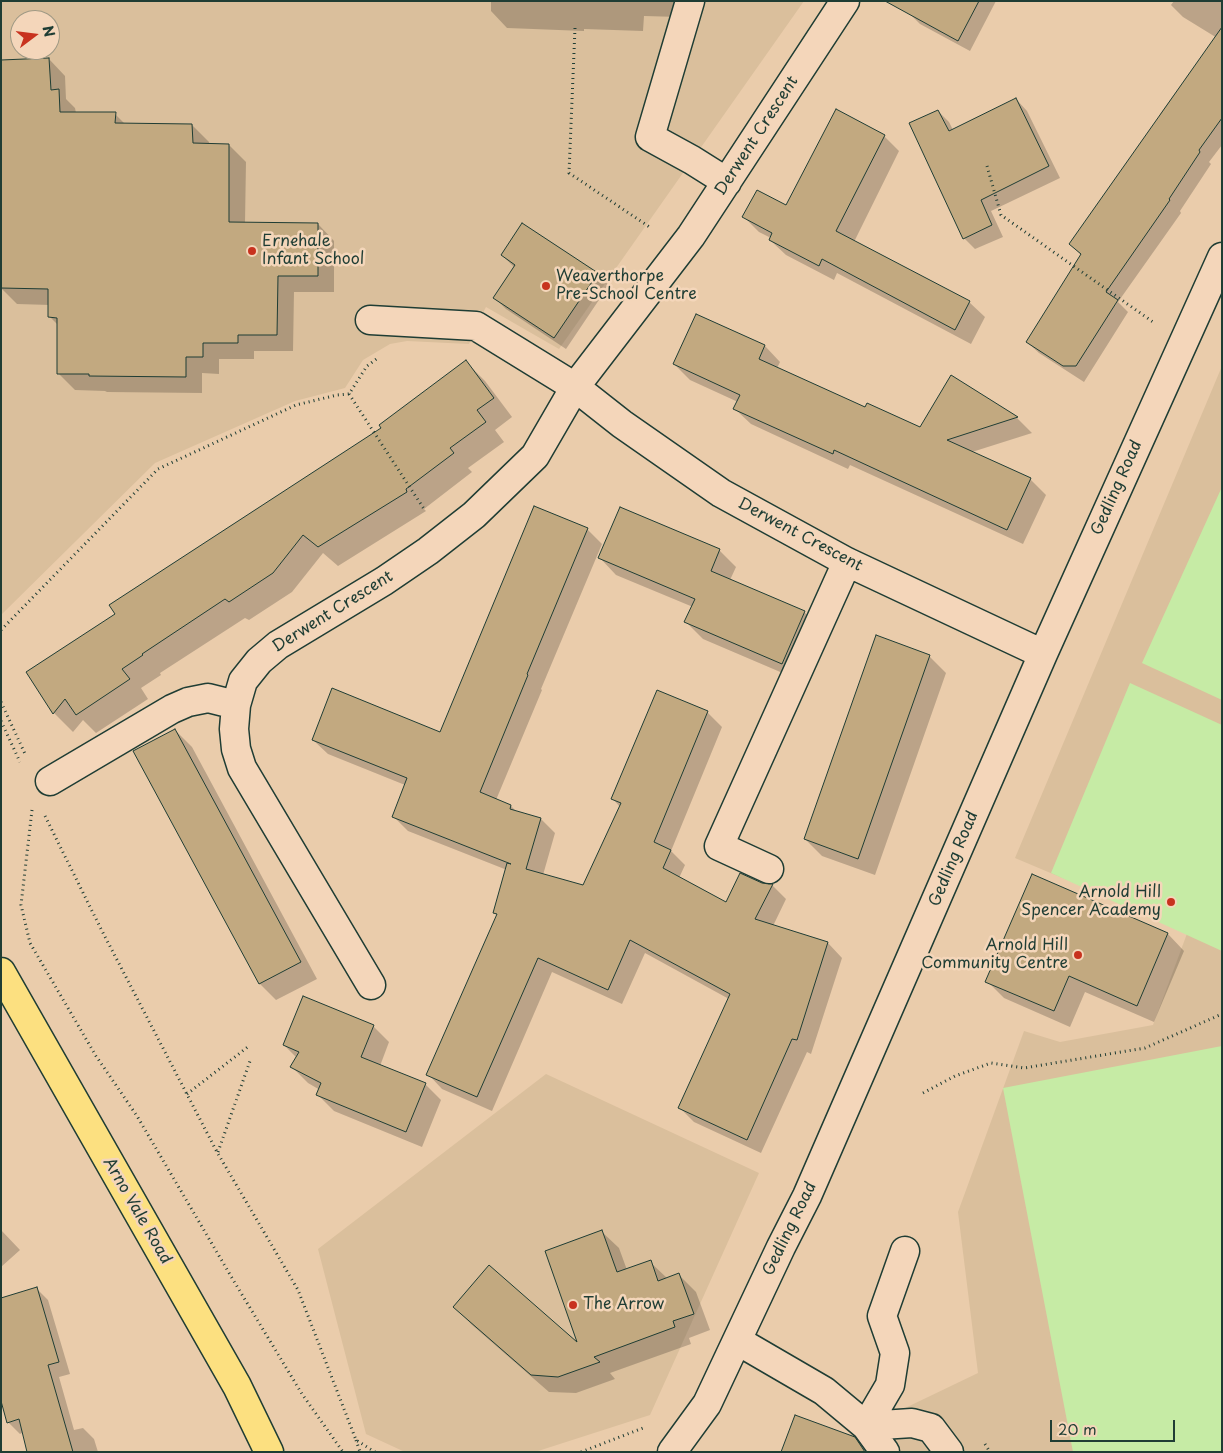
<!DOCTYPE html>
<style>
body{margin:0}
#map{position:relative;width:1223px;height:1453px;overflow:hidden;background:#eaccab;font-family:"Playpen Sans",sans-serif}
canvas{display:block}
.frame{position:absolute;inset:0;border:2px solid #1f3d34;pointer-events:none}
.north{position:absolute;left:10px;top:10px;width:50px;height:50px;box-sizing:border-box;background:#f4d6ba;border:1px solid #9f9984;border-radius:50%;rotate:75deg;font-size:14px;font-weight:700;line-height:20px;text-align:center;color:#1f3d34}
.north::after{content:'';display:block;margin:auto;width:18px;height:22px;background:#c8321e;clip-path:polygon(50% 0,100% 100%,50% 72%,0 100%)}
.scale{position:absolute;left:1050px;top:1420px;width:125px;height:22px;box-sizing:border-box;border:2px solid #1f3d34;border-top:0;padding-left:6px;font-size:15px;line-height:18px;white-space:nowrap;color:#1f3d34;-webkit-text-stroke:4px #f4d6ba;paint-order:stroke}
</style>
<div id="map">
<canvas width="1223" height="1453"></canvas>
<div class="frame"></div>
<div class="north">N</div>
<div class="scale">20 m</div>
</div>
<script>
const c = document.querySelector('canvas').getContext('2d');
c.lineJoin = 'round';
function fill(path, color) { c.fillStyle = color; c.fill(path, 'evenodd'); }
const toPath = rows => new Path2D(rows.map(r => 'M' + r).join(''));
function strokePath(path, color, width, dash) { c.strokeStyle = color; c.lineWidth = width; c.lineCap = dash ? 'butt' : 'round'; c.setLineDash(dash || []); c.stroke(path); }
function drawText(font, color, halo, rows, align = 'center') {
  c.font = font + ' "Playpen Sans",sans-serif'; c.lineWidth = 5; c.setLineDash([]); c.textBaseline = 'middle'; c.strokeStyle = halo; c.fillStyle = color; for (const [text, x, y, turn = 0] of rows) {
    c.save(); c.translate(x, y); c.rotate((+turn || 0) * Math.PI / 180); c.textAlign = isNaN(turn) ? turn : align; if (halo) c.strokeText(text, 0, 0); c.fillText(text, 0, 0); c.restore();
  }
}
const built = toPath([
 [1,1,804,1,559,349,486,307,476,326,469,344,407,341,390,344,363,360,345,388,295,401,155,463,1,615],
 [20,20,50,20,50,50,20,50],
 [1222,366,1222,1452,843,1452,851,1434,978,1373,958,1212,1024,1031,1060,1042,1153,1025,1188,931,1015,858],
 [546,1074,759,1173,650,1415,535,1452,405,1452,366,1434,318,1249]
]);
const green = toPath([
 [1222,487,1222,700,1142,663],
 [1130,683,1222,725,1222,951,1051,873],
 [1222,1046,1222,1452,1073,1452,1003,1088]
]);
const shadow = toPath([
 [491,1,680,1,679,17,644,16,643,31,584,29,584,31,507,28,491,11],
 [916,1,996,1,970,51,920,24,909,13],
 [1174,1,1222,1,1222,41,1183,17,1171,5],
 [1210,45,1222,54,1222,145,1209,162,1211,164,1180,211,1181,213,1118,302,1128,312,1084,382,1039,353,1027,342,1082,256,1070,244,1161,115,1160,114],
 [49,59,65,76,66,99,75,108,76,113,115,114,125,124,192,125,209,142,209,144,229,145,246,162,245,223,318,224,334,241,334,292,294,292,293,351,254,351,254,359,219,359,219,374,202,373,202,393,107,392,105,391,75,390,58,373,58,325,50,317,50,305,17,304,1,288],
 [1016,99,1027,111,1060,178,991,211,1003,237,975,249,964,238,938,111,949,122,953,130],
 [884,136,899,151,854,242,969,302,985,317,971,344,837,273,834,280,786,255,770,240,771,238,759,232,744,217,787,207],
 [502,255,597,274,609,285,566,349,506,309,495,298,515,268],
 [696,316,765,346,780,362,777,368,866,408,920,429,951,377,1017,418,1032,433,972,452,1030,479,1046,495,1023,544,850,465,848,469,751,424,735,409,738,402,690,380,674,364],
 [466,362,485,381,512,417,495,430,504,442,468,468,472,472,424,509,426,511,338,566,323,553,292,592,249,620,245,618,160,673,161,675,141,688,148,699,96,733,83,720,73,732,54,713,27,672,117,614,383,428],
 [587,529,602,544,541,689,542,690,496,800,511,806,518,813,541,819,555,833,543,875,584,886,620,807,613,799,658,692,708,713,722,727,671,851,685,865,679,878,727,903,762,884,772,885,786,899,773,926,828,943,842,958,811,1054,807,1052,761,1153,694,1122,680,1108,729,999,645,953,622,1004,552,972,492,1111,442,1089,428,1074,498,916,494,912,507,870,408,831,393,816,405,785,328,754,313,740,440,733],
 [719,550,736,567,730,580,804,612,821,628,799,680,703,639,686,622,693,607,616,575,600,558],
 [929,656,946,673,875,875,822,856,805,839],
 [175,730,192,747,317,979,276,1000,260,984,135,752],
 [1033,876,1168,934,1184,951,1154,1022,1085,992,1070,1027,1004,998,987,981],
 [373,1026,389,1042,380,1066,425,1084,441,1100,422,1147,334,1111,318,1095,320,1090,308,1083,292,1067,297,1058,284,1045],
 [1,1230,20,1250,1,1267],
 [602,1232,619,1248,627,1270,650,1262,668,1279,679,1275,696,1292,710,1330,689,1338,691,1344,610,1373,615,1379,576,1393,549,1392,471,1324,455,1307,580,1346],
 [36,1288,48,1300,70,1374,59,1377,74,1430,83,1428,94,1439,98,1452,28,1452,24,1432,20,1434,8,1422]
]);
const building = toPath([
 [885,1,979,1,958,41,885,1],
 [1222,27,1222,118,1199,150,1200,152,1169,199,1170,200,1106,292,1118,300,1076,366,1063,366,1026,342,1081,254,1069,244,1222,27],
 [49,58,51,90,59,89,60,112,116,112,115,123,192,124,193,143,229,144,229,222,318,223,318,276,278,276,277,335,238,335,238,343,203,343,203,357,186,357,186,377,89,376,89,374,57,374,57,318,48,317,48,289,1,288,1,60,49,58],
 [1016,98,1049,166,981,200,992,225,963,239,909,123,938,110,949,131,1016,98],
 [836,109,885,135,836,231,970,301,955,330,822,259,819,266,769,240,772,233,742,217,757,190,786,205,836,109],
 [522,223,598,273,554,338,493,298,515,265,501,255,522,223],
 [696,314,765,345,759,359,865,407,867,403,920,427,951,375,1018,417,947,440,1031,478,1007,530,834,450,833,454,733,409,740,395,673,364,696,314],
 [466,360,494,398,477,410,486,422,450,448,454,453,406,489,407,492,318,547,303,535,273,573,229,602,225,599,142,654,143,655,122,669,130,679,76,715,65,699,53,714,26,672,115,614,109,605,381,428,379,425,466,360],
 [534,506,588,528,527,674,528,675,480,792,511,805,510,809,541,818,526,869,583,885,621,803,611,799,657,690,708,711,654,842,671,850,663,868,726,902,740,873,762,883,773,884,755,919,828,942,797,1040,792,1039,747,1140,678,1108,730,994,630,940,608,990,538,958,477,1097,426,1075,497,914,493,913,507,863,511,864,392,817,407,778,312,740,332,688,440,732,534,506],
 [620,507,720,549,711,571,805,611,782,664,684,622,695,599,598,558,620,507],
 [876,635,930,655,858,859,804,839,876,635],
 [175,729,301,962,259,984,133,751,175,729],
 [1032,874,1168,933,1137,1006,1069,976,1054,1011,985,982,1032,874],
 [303,996,374,1025,361,1057,426,1083,406,1132,316,1095,321,1083,290,1067,299,1052,283,1045,303,996],
 [602,1230,617,1272,651,1260,658,1281,679,1273,694,1314,673,1321,675,1327,594,1357,600,1362,558,1377,531,1375,453,1307,489,1265,577,1342,545,1251,602,1230],
 [37,1287,59,1362,48,1365,73,1452,27,1452,19,1419,7,1423,1,1401,1,1298,37,1287],
 [795,1415,855,1437,865,1452,781,1452,795,1415]
]);
const path = toPath([
 [575,28,569,173,651,228],
 [987,166,1001,215,1153,322],
 [349,394,424,509],
 [1,630,158,469,296,405,337,395,349,394,367,366,379,357],
 [1,702,26,756],
 [1,721,20,762],
 [32,810,21,905,30,943,96,1056,137,1116,232,1278,302,1394,343,1452],
 [45,816,101,929,217,1152,298,1290,356,1440,375,1452],
 [923,1093,955,1076,991,1063,1024,1068,1145,1048,1222,1014],
 [187,1094,249,1046],
 [218,1152,250,1061],
 [356,1440,360,1452],
 [985,1444,990,1452],
 [581,1452,643,1428]
]);
const minor = toPath([
 [690,1,650,137,692,160,727,182],
 [370,320,476,326,575,387,622,424,721,493,847,562,1043,654],
 [50,781,172,709,188,702,208,698,236,705],
 [769,869,719,846,847,562],
 [371,985,242,768,236,749,234,729,236,705,243,681,259,661,278,645,384,581,428,551,474,515,535,456,575,387,691,236,845,1],
 [738,1341,824,1391,866,1426,885,1452],
 [866,1426,890,1385,895,1353,882,1316,905,1251],
 [866,1426,912,1423,931,1428,949,1452],
 [672,1452,707,1404,781,1247,807,1196,1043,654,1222,257]
]);
const major = toPath([
 [1,972,237,1386,269,1452]
]);
const markers = [
 [252,251,5,"#c8321e"],
 [546,286,5,"#c8321e"],
 [1171,902,5,"#c8321e"],
 [1078,955,5,"#c8321e"],
 [573,1305,5,"#c8321e"]
];
const streetNames = [
 ["Derwent Crescent",757,136,-57],
 ["Gedling Road",1117,488,-66],
 ["Derwent Crescent",800,535,28],
 ["Derwent Crescent",333,612,-32],
 ["Gedling Road",954,859,-67],
 ["Arno Vale Road",137,1211,60],
 ["Gedling Road",790,1229,-64]
];
const poiNames = [
 ["Ernehale",262,242],
 ["Infant School",262,260],
 ["Weaverthorpe",556,277],
 ["Pre-School Centre",556,295],
 ["Arnold Hill",1161,893,"right"],
 ["Spencer Academy",1161,911,"right"],
 ["Arnold Hill",1068,946,"right"],
 ["Community Centre",1068,964,"right"],
 ["The Arrow",583,1305]
];
fill(built, '#dabf9c');
fill(green, '#c6eba5');
fill(shadow, '#0003');
fill(building, '#c2a980');
strokePath(building, '#1f3d34', 1);
strokePath(minor, '#1f3d34', 31);
strokePath(major, '#1f3d34', 31);
strokePath(path, '#1f3d34', 3, [1, 4]);
strokePath(minor, '#f4d6ba', 28);
strokePath(major, '#fce080', 28);
for (const [x, y, r, color] of markers) { const dot = new Path2D(); dot.arc(x, y, r, 0, 2 * Math.PI); c.fillStyle = color; c.fill(dot); strokePath(dot, '#f4d6ba', 2); }
drawText('16px', '#1f3d34', '#f4d6ba', streetNames);
drawText('16px', '#1f3d34', '#f4d6ba', poiNames, 'left');
</script>
